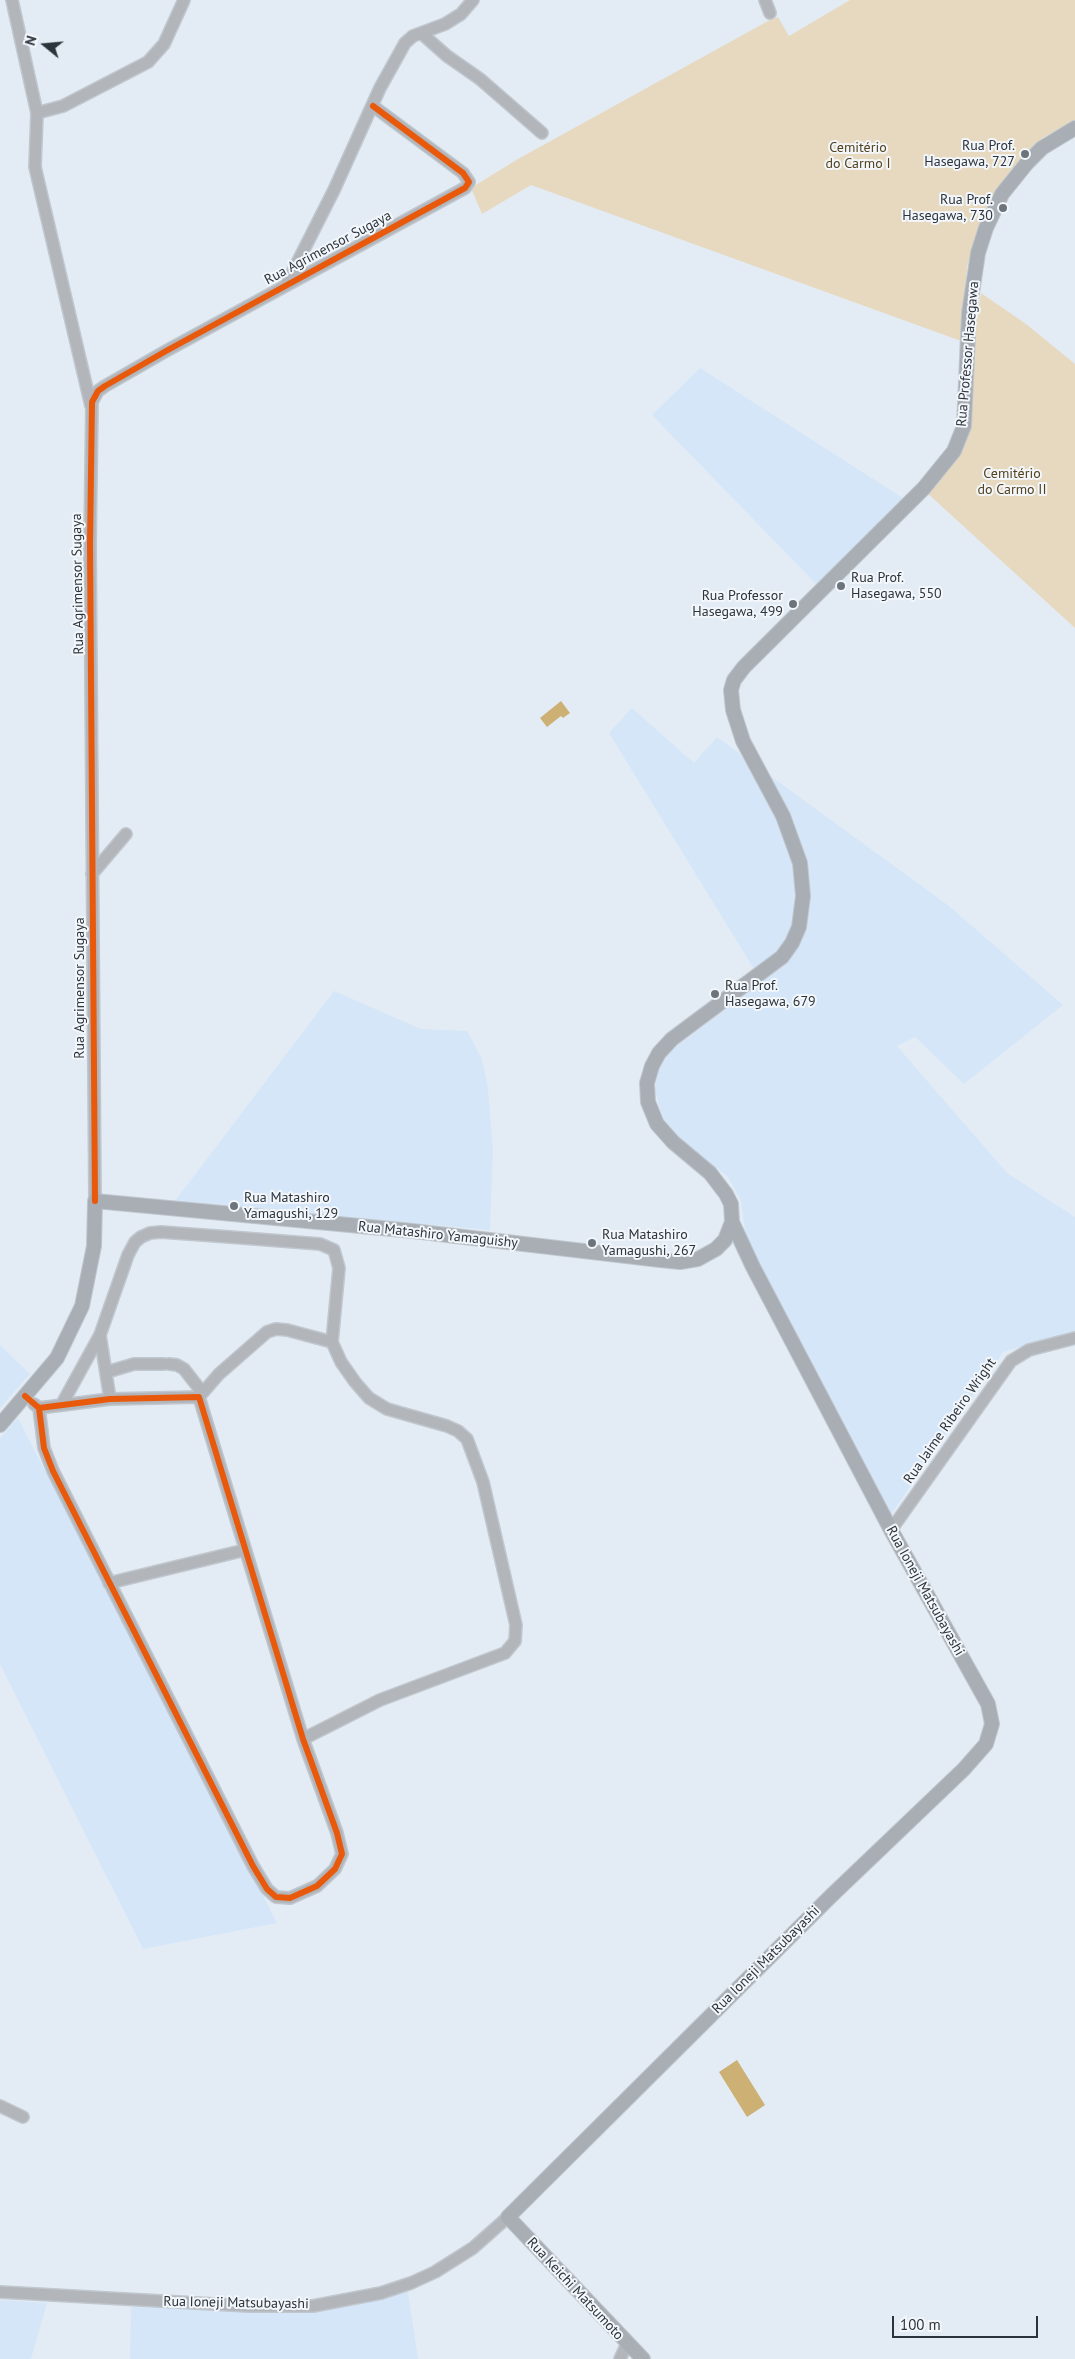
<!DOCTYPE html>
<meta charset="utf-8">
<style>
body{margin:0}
#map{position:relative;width:1075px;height:2359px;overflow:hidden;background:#e3ecf5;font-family:"PT Sans",sans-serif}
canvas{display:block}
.north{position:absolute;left:20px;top:20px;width:50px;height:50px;-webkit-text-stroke:4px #f3f7fb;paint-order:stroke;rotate:287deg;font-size:14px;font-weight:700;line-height:20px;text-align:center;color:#2c343b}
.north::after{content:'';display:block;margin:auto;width:18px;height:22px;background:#2c343b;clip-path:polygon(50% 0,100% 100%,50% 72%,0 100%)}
.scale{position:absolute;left:892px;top:2316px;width:146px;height:22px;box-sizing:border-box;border:2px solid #2c343b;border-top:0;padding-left:6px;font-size:15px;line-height:18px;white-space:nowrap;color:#2c343b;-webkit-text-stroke:4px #f3f7fb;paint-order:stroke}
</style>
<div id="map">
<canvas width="1075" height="2359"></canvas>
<div class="north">N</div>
<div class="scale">100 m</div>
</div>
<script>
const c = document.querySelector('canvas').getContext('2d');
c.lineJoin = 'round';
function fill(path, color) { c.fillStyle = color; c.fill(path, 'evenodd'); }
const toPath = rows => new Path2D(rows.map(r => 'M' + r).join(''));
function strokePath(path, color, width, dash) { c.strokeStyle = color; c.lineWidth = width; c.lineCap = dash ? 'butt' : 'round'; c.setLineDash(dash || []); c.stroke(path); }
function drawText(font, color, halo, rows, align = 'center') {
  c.font = font + ' "PT Sans",sans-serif'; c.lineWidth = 4; c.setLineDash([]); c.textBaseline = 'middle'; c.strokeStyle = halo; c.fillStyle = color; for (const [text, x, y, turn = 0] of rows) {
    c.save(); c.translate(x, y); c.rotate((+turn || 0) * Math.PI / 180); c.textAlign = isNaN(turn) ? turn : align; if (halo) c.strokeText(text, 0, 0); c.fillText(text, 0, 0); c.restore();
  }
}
const built = toPath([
 [700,368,906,500,822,590,652,415],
 [632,708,694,763,717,737,949,906,1063,1005,964,1084,915,1037,897,1046,1007,1173,1075,1217,1075,1331,1003,1352,889,1517,747,1245,741,1201,728,1177,678,1138,666,1124,660,1109,655,1090,658,1071,670,1051,762,982,609,733],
 [334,991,421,1029,467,1031,482,1059,488,1089,493,1149,490,1230,175,1201],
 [0,1345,30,1374,0,1408],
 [18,1418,277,1923,143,1949,0,1664,0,1438],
 [408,2292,418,2359,130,2359,131,2307,324,2310],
 [0,2300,47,2303,31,2359,0,2359]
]);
const green = toPath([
 [850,0,1075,0,1075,120,1044,137,1026,152,1004,179,984,214,973,244,967,267,961,341,531,185,482,214,471,188,518,159,768,21,778,17,789,36],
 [981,293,1026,324,1075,364,1075,628,926,492,955,453]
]);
const water = toPath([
 [561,701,570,713,563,718,561,716,547,727,540,718],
 [737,2060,765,2105,747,2117,719,2072]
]);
const minor = toPath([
 [12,0,37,113,35,167,91,406],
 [765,0,770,13],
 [421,33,447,56,480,79,542,133],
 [37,113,63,106,148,62,164,44,184,0],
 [287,283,334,190,380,88,405,43,413,36,445,24,461,14,473,0],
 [92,874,126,834],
 [95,1201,90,544,92,402,98,391,105,386,166,351,465,188,469,182,463,173,373,106],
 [100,1335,110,1399],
 [169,1364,177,1365,184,1369,202,1392],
 [107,1372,134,1364,164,1364],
 [199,1397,219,1374,267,1332,276,1329,287,1330,332,1342],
 [34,1404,39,1408,110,1399,199,1397,303,1739,337,1833,342,1854,335,1869,317,1886,290,1898,276,1897,267,1889,253,1866,53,1471,44,1448,39,1408],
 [62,1404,100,1335,128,1255,135,1242,141,1237,150,1233,161,1232,230,1237,320,1244,334,1250,339,1268,332,1342,341,1362,355,1382,369,1398,387,1409,447,1426,458,1431,467,1439,483,1482,516,1625,515,1641,505,1653,380,1700,303,1739],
 [891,1530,1011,1361,1029,1350,1075,1338],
 [109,1583,245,1550],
 [0,2106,23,2117],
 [0,2292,249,2306,313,2306,381,2293,411,2283,435,2272,473,2248,508,2217],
 [620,2359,627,2344]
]);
const major = toPath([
 [0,1425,57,1358,82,1306,94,1246,95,1201,413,1231,660,1260,680,1262,698,1259,716,1249,725,1240,732,1222,731,1204,726,1194,710,1173,673,1142,657,1124,648,1102,647,1083,652,1066,659,1053,672,1039,782,957,792,943,799,927,803,896,800,863,783,816,743,741,733,710,731,690,734,680,744,667,924,488,954,451,964,426,969,313,978,253,986,228,1002,194,1027,163,1042,148,1075,128],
 [643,2359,508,2217,831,1896,964,1769,986,1744,992,1724,988,1704,891,1530,753,1267,732,1222]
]);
const cycleway = toPath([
 [95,1201,90,544,92,402,98,391,105,386,166,351,465,188,469,182,463,173,373,106],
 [25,1396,39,1408,110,1399,199,1397,303,1739,337,1833,342,1854,335,1869,317,1886,290,1898,276,1897,267,1889,253,1866,53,1471,44,1448,39,1408]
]);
const markers = [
 [1025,154,5,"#6c747c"],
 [1003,208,5,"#6c747c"],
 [841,586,5,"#6c747c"],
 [793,604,5,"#6c747c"],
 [715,994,5,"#6c747c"],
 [234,1206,5,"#6c747c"],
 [592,1243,5,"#6c747c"]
];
const poiNames = [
 ["Rua Prof.",1015,146,"right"],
 ["Hasegawa, 727",1015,162,"right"],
 ["Rua Prof.",993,200,"right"],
 ["Hasegawa, 730",993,216,"right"],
 ["Rua Prof.",851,578],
 ["Hasegawa, 550",851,594],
 ["Rua Professor",783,596,"right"],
 ["Hasegawa, 499",783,612,"right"],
 ["Rua Prof.",725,986],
 ["Hasegawa, 679",725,1002],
 ["Rua Matashiro",244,1198],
 ["Yamagushi, 129",244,1214],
 ["Rua Matashiro",602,1235],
 ["Yamagushi, 267",602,1251]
];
const parkNames = [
 ["Cemitério",858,148],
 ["do Carmo I",858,164],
 ["Cemitério",1012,474],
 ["do Carmo II",1012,490]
];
const streetNames = [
 ["Rua Agrimensor Sugaya",328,248,-28],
 ["Rua Professor Hasegawa",968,354,-85],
 ["Rua Agrimensor Sugaya",78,584,-91],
 ["Rua Agrimensor Sugaya",80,988,-90],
 ["Rua Matashiro Yamaguishy",438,1235,6],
 ["Rua Jaime Ribeiro Wright",950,1421,-55],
 ["Rua Ioneji Matsubayashi",925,1591,61],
 ["Rua Ioneji Matsubayashi",766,1960,-45],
 ["Rua Keichi Matsumoto",575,2289,47],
 ["Rua Ioneji Matsubayashi",236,2303,1]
];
fill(built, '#d5e6f8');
fill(green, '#e6d9bf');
fill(water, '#ccb074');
strokePath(minor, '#c0c7ce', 14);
strokePath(major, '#c0c7ce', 16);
strokePath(minor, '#b2b5b9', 11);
strokePath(major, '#a8aeb4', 14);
strokePath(cycleway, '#e8590c', 6);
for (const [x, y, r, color] of markers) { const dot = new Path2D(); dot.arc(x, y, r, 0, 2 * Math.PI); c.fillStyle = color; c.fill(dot); strokePath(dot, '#f3f7fb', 2); }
drawText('14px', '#2c343b', '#f3f7fb', poiNames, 'left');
drawText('14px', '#54421d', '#f3f7fb', parkNames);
drawText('14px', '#2c343b', '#f3f7fb', streetNames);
</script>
